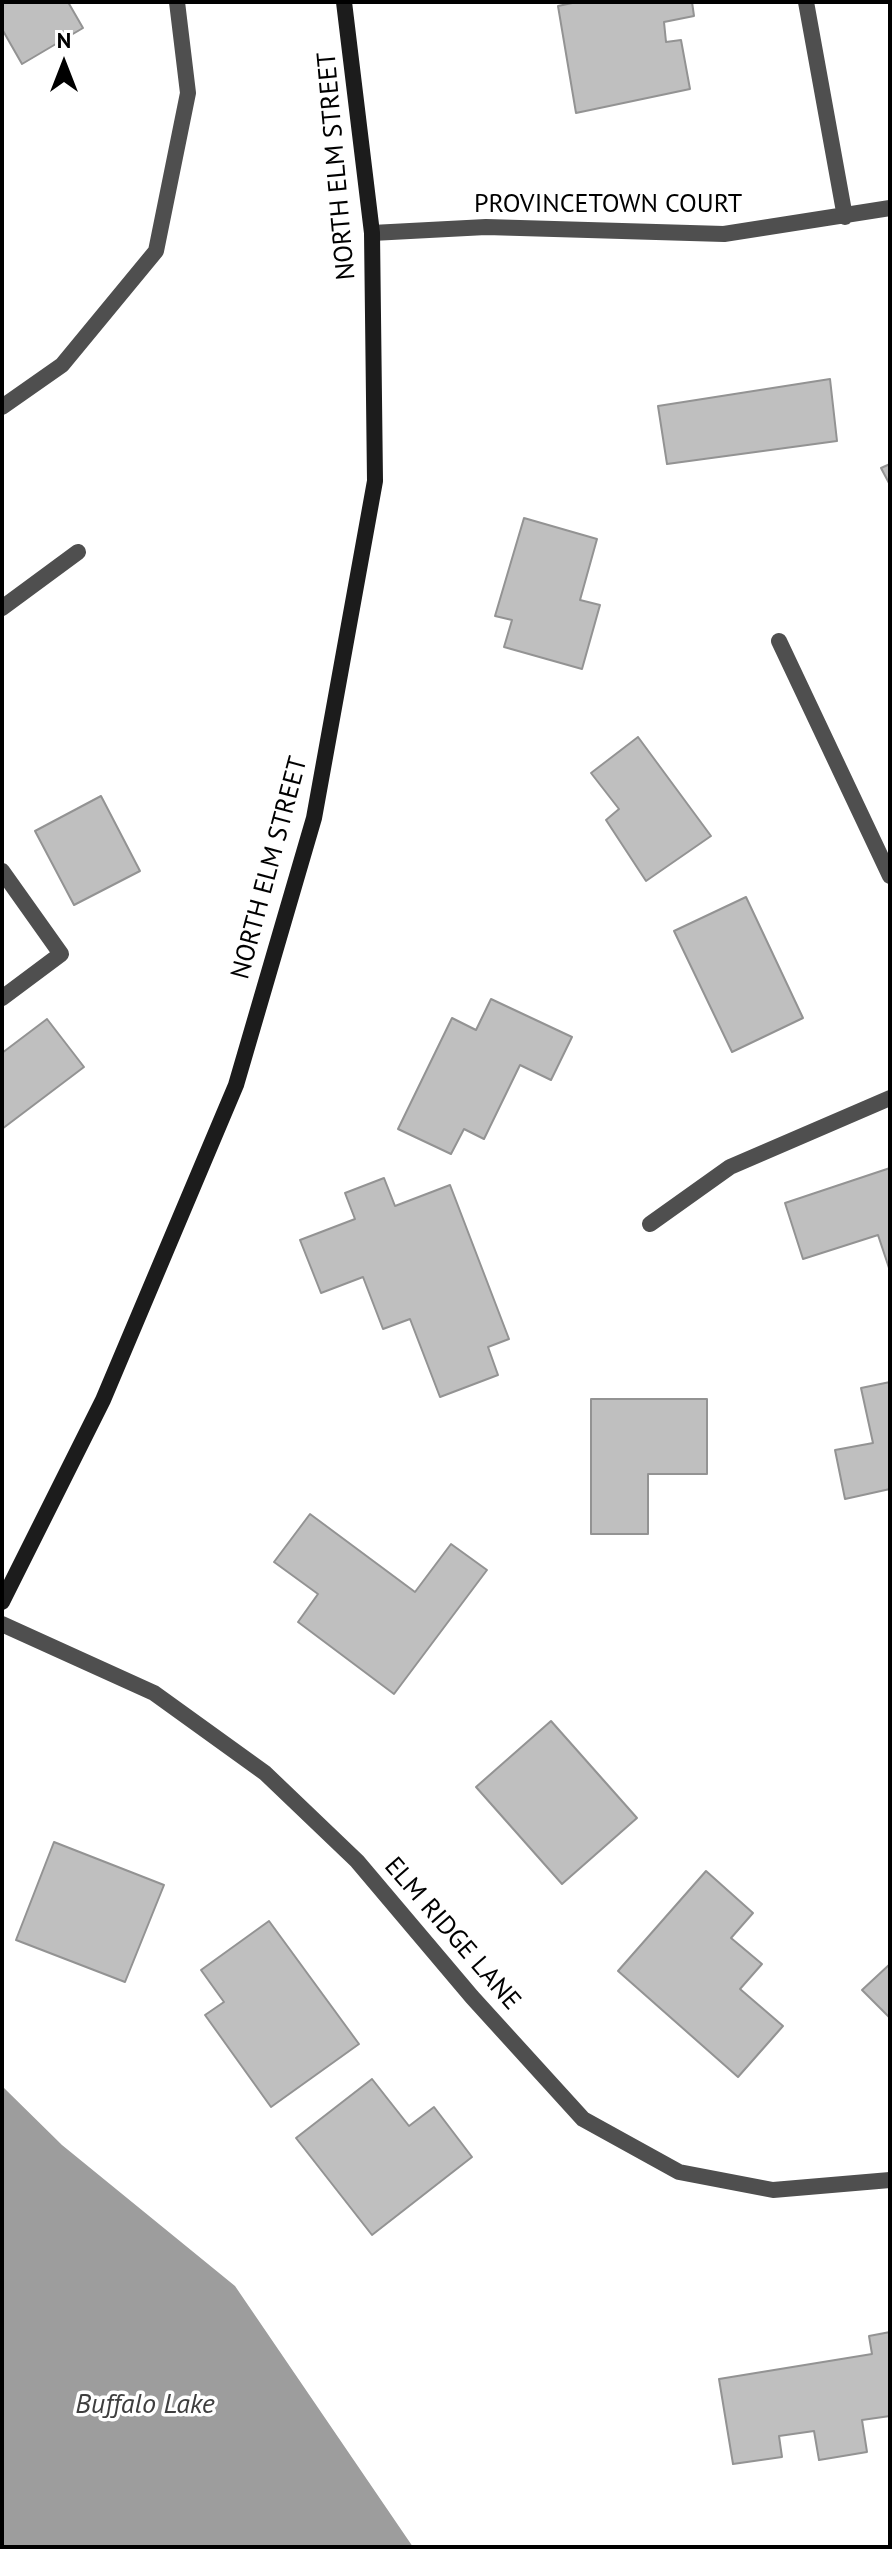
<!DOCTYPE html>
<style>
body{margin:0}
#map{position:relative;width:892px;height:2549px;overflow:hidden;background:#fff;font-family:"PT Sans",sans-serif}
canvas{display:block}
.frame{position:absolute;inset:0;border:4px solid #000;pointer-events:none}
.north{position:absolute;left:24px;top:24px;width:80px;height:80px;-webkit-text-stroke:6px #fff;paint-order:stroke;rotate:0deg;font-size:22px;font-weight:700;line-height:32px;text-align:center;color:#000}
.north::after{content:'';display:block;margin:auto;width:28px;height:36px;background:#000;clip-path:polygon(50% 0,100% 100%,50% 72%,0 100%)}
</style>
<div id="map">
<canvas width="892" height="2549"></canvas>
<div class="frame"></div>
<div class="north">N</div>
</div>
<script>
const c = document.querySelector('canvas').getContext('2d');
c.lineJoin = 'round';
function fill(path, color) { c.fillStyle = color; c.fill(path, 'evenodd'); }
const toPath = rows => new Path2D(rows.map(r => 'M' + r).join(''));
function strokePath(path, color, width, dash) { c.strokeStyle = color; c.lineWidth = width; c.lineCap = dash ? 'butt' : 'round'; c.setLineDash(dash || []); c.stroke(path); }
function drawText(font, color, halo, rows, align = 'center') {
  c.font = font + ' "PT Sans",sans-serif'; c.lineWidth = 7; c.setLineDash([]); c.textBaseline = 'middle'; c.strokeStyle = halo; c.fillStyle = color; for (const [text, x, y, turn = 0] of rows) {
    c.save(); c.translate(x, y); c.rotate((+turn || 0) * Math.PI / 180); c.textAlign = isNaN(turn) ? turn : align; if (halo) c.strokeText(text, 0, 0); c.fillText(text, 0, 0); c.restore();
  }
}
const water = toPath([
 [2,2086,62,2145,235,2286,413,2547,2,2547]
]);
const building = toPath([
 [2,2,68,2,83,28,22,64,2,29,2,2],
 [577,2,692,2,694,16,664,22,666,42,681,40,690,89,576,113,558,6,577,2],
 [830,379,837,441,667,464,658,406,830,379],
 [890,464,890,485,881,468,890,464],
 [524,518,597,539,580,600,600,605,582,669,504,647,512,620,495,616,524,518],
 [638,737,711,836,646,881,606,820,619,809,591,773,638,737],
 [101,796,140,871,74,905,35,831,101,796],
 [746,897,803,1018,732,1052,674,931,746,897],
 [491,999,572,1037,551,1080,520,1065,484,1139,464,1129,451,1154,398,1129,452,1018,476,1030,491,999],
 [47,1019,84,1067,2,1129,2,1053,47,1019],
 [890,1168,890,1271,878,1235,803,1259,785,1203,890,1168],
 [384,1178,395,1206,450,1185,509,1339,488,1347,498,1375,440,1397,410,1319,383,1329,363,1277,321,1293,300,1240,355,1219,345,1193,384,1178],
 [890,1382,890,1489,845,1499,835,1450,873,1443,861,1388,890,1382],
 [591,1399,707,1399,707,1474,648,1474,648,1534,591,1534,591,1399],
 [310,1514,415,1592,451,1544,487,1570,394,1694,298,1622,318,1594,274,1562,310,1514],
 [551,1721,637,1818,562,1884,476,1787,551,1721],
 [54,1842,164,1885,125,1982,16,1940,54,1842],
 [706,1871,753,1913,731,1938,762,1964,740,1989,783,2026,738,2077,618,1971,706,1871],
 [269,1921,359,2044,271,2107,205,2015,224,2002,201,1970,269,1921],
 [890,1964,890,2018,862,1990,890,1964],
 [372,2079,409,2126,434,2107,472,2157,372,2235,296,2138,372,2079],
 [890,2332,890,2416,862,2420,867,2452,819,2460,814,2431,779,2436,782,2457,733,2464,719,2379,872,2354,869,2336,890,2332]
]);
const street = toPath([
 [806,2,845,217],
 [372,233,486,227,724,234,890,208],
 [2,407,62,365,156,251,188,93,177,2],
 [2,608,78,552],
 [779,641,890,876],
 [2,871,61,954,2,998],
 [650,1224,730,1167,890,1098],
 [2,1624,154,1693,265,1773,357,1861,472,1997,583,2119,679,2172,773,2190,890,2180]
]);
const secondary = toPath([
 [2,1602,103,1400,236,1085,314,818,375,481,372,233,344,2]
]);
const streetNames = [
 ["NORTH ELM STREET",337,166,-95],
 ["PROVINCETOWN COURT",608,205],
 ["NORTH ELM STREET",270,868,-75],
 ["ELM RIDGE LANE",452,1934,49]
];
const waterNames = [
 ["Buffalo Lake",145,2405]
];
fill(water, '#9d9d9d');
fill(building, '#bfbfbf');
strokePath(building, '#939393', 2);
strokePath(street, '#4f4f4f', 16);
strokePath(secondary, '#1c1c1c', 16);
drawText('26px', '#000', '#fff', streetNames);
drawText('italic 28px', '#3e3e3e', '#fff', waterNames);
</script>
